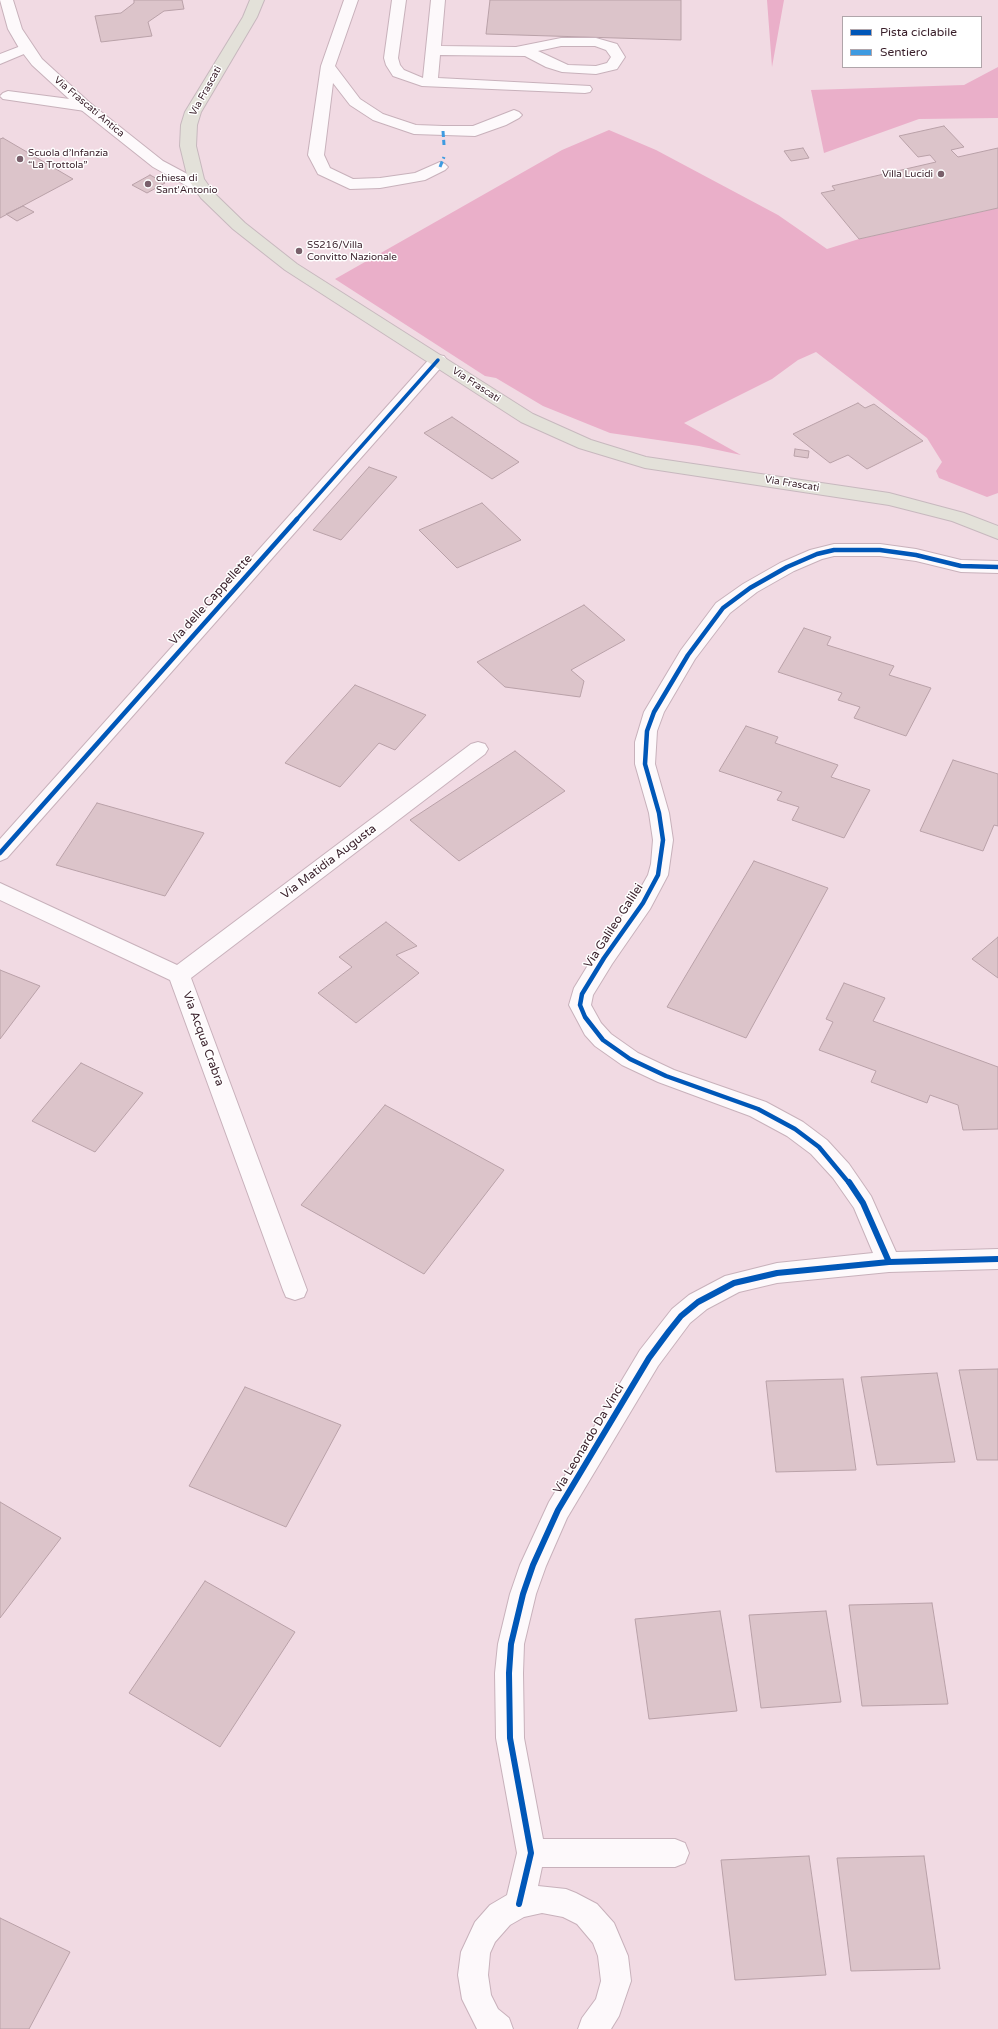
<!DOCTYPE html>
<meta charset="utf-8">
<style>
body{margin:0}
#map{position:relative;width:998px;height:2029px;overflow:hidden;background:#f1dae3;font-family:"Varela Round",sans-serif}
canvas{display:block}
.legend{position:absolute;left:842px;top:16px;width:140px;height:52px;box-sizing:border-box;background:#fff;border:1px solid #b0a5aa;margin:0;padding:5px 7px;list-style:none;font-size:12px;color:#391f2a}
.legend li{display:flex;align-items:center;gap:8px;height:20px}
.legend b{width:20px;border:1px solid #b0a5aa}
</style>
<div id="map">
<canvas width="998" height="2029"></canvas>
<ul class="legend">
<li><b style="height:5px;background:#0057b8"></b>Pista ciclabile</li>
<li><b style="height:5px;background:#3e9be1"></b>Sentiero</li>
</ul>
</div>
<script>
const c = document.querySelector('canvas').getContext('2d');
c.lineJoin = 'round';
function fill(path, color) { c.fillStyle = color; c.fill(path, 'evenodd'); }
const toPath = rows => new Path2D(rows.map(r => 'M' + r).join(''));
function strokePath(path, color, width, dash) { c.strokeStyle = color; c.lineWidth = width; c.lineCap = dash ? 'butt' : 'round'; c.setLineDash(dash || []); c.stroke(path); }
function drawText(font, color, halo, rows, align = 'center') {
  c.font = font + ' "Varela Round",sans-serif'; c.lineWidth = 3; c.setLineDash([]); c.textBaseline = 'middle'; c.strokeStyle = halo; c.fillStyle = color; for (const [text, x, y, turn = 0] of rows) {
    c.save(); c.translate(x, y); c.rotate((+turn || 0) * Math.PI / 180); c.textAlign = isNaN(turn) ? turn : align; if (halo) c.strokeText(text, 0, 0); c.fillText(text, 0, 0); c.restore();
  }
}
const green = toPath([
 [767,0,784,0,772,67],
 [998,67,998,118,919,119,824,153,811,90,964,85],
 [609,130,656,150,778,215,827,249,859,239,998,208,998,493,987,497,939,478,936,471,942,462,927,438,816,352,798,360,772,379,684,423,741,455,699,446,610,433,543,406,496,378,485,376,335,279,562,150]
]);
const building = toPath([
 [134,0,182,0,184,9,164,11,148,22,152,36,101,42,95,16,121,13,134,3,134,0],
 [490,0,681,0,681,40,486,34,490,0],
 [944,126,964,147,951,150,958,157,998,148,998,208,859,239,821,193,835,190,832,186,936,162,930,155,918,157,899,136,944,126],
 [3,138,73,179,0,218,0,139,3,138],
 [803,148,809,158,791,161,784,151,803,148],
 [150,175,165,183,147,193,132,185,150,175],
 [23,206,34,212,17,221,6,214,23,206],
 [858,403,865,408,874,404,923,441,867,469,848,455,830,463,793,434,858,403],
 [452,417,519,462,492,479,424,433,452,417],
 [795,449,809,451,808,458,794,456,795,449],
 [369,467,397,477,341,540,313,530,369,467],
 [482,503,521,540,457,568,419,530,482,503],
 [584,605,625,640,571,670,584,681,580,697,505,687,477,662,584,605],
 [804,628,831,637,827,645,894,666,889,675,931,688,906,736,854,718,860,707,838,700,842,693,778,672,804,628],
 [355,685,426,715,395,750,379,743,340,787,285,763,355,685],
 [746,726,778,737,775,743,838,765,831,777,870,790,844,838,792,820,799,807,777,800,782,792,719,771,746,726],
 [515,751,565,791,459,861,410,820,515,751],
 [953,760,998,774,998,826,994,825,983,851,920,831,953,760],
 [97,803,204,833,165,896,56,865,97,803],
 [754,861,828,888,746,1038,667,1007,754,861],
 [386,922,417,946,396,955,419,973,356,1023,318,993,352,967,339,957,386,922],
 [998,937,998,978,972,959,998,937],
 [0,970,40,986,0,1039,0,970],
 [844,983,885,998,873,1021,998,1067,998,1129,963,1130,958,1105,930,1095,927,1103,871,1082,876,1071,819,1050,833,1022,826,1019,844,983],
 [81,1063,143,1093,95,1152,32,1121,81,1063],
 [385,1105,504,1170,424,1274,301,1205,385,1105],
 [998,1369,998,1460,977,1460,959,1370,998,1369],
 [937,1373,955,1462,877,1465,861,1377,937,1373],
 [843,1379,856,1470,776,1472,766,1381,843,1379],
 [245,1387,341,1425,286,1527,189,1486,245,1387],
 [0,1502,61,1538,0,1618,0,1502],
 [205,1581,295,1632,220,1747,129,1693,205,1581],
 [932,1603,948,1704,862,1706,849,1605,932,1603],
 [720,1611,737,1711,649,1719,635,1619,720,1611],
 [826,1611,841,1702,761,1708,749,1615,826,1611],
 [809,1856,826,1975,735,1980,721,1860,809,1856],
 [924,1856,940,1969,851,1971,837,1858,924,1856],
 [0,1918,70,1952,29,2029,0,2029,0,1918]
]);
const lane = toPath([
 [344,0,358,0,335,66,360,99,383,114,416,125,443,126,473,126,514,110,519,112,522,115,519,118,506,125,475,136,414,134,373,120,350,105,333,83,324,155,330,168,353,179,380,178,415,173,440,162,445,164,448,167,445,170,425,180,380,188,350,189,318,174,308,155,321,66,344,0],
 [392,0,406,0,398,58,400,65,404,70,423,78,431,0,445,0,441,46,516,47,561,38,596,38,617,44,625,57,617,69,596,74,562,72,546,67,525,56,440,55,438,78,590,86,592,89,590,92,585,93,422,86,393,76,386,65,384,58,392,0],
 [561,46,595,46,606,50,611,57,607,63,596,66,568,65,538,51,561,46],
 [26,44,31,45,33,48,31,51,0,64,0,54,26,44],
 [8,91,85,101,90,103,93,106,90,109,85,111,3,99,0,96,3,93,8,91]
]);
const street = toPath([
 [0,0,13,0,22,29,42,59,90,103,163,161,206,184,208,187,206,190,194,190,153,167,80,109,32,65,19,48,8,29,0,0],
 [438,355,444,356,447,360,444,364,7,858,0,861,0,839,432,356,438,355],
 [834,544,880,544,916,549,961,560,998,561,998,573,961,572,916,561,880,556,834,556,822,559,794,571,757,592,730,613,695,659,664,712,657,731,655,764,669,813,673,840,668,875,650,909,612,964,593,995,591,1005,601,1023,611,1034,638,1053,674,1070,766,1102,803,1122,827,1140,849,1164,871,1196,896,1252,998,1249,998,1269,889,1272,777,1283,739,1292,707,1309,690,1323,658,1366,567,1518,546,1566,536,1594,524,1644,523,1673,524,1738,543,1839,675,1839,685,1843,689,1853,685,1863,675,1867,542,1867,538,1886,566,1889,576,1893,597,1904,614,1923,628,1956,631,1981,619,2016,611,2029,578,2029,582,2018,596,1999,601,1981,598,1956,593,1943,577,1924,563,1917,542,1913,524,1917,510,1925,495,1942,490,1953,488,1975,491,1995,498,2009,509,2018,513,2029,477,2029,462,1999,458,1975,461,1952,475,1922,490,1905,507,1895,517,1853,496,1738,495,1673,498,1644,510,1594,520,1565,549,1502,640,1350,672,1309,689,1295,725,1276,777,1263,873,1253,854,1208,833,1178,811,1154,787,1136,750,1116,658,1082,622,1065,595,1046,585,1035,569,1005,574,988,596,952,635,898,648,875,651,864,653,840,649,813,635,764,635,742,644,712,681,650,716,603,743,584,780,563,810,550,834,544],
 [478,742,485,744,488,749,485,754,191,978,307,1290,304,1297,295,1300,286,1297,283,1290,170,980,0,900,0,883,177,965,471,744,478,742]
]);
const primary = toPath([
 [250,0,264,0,257,17,201,112,197,125,196,146,204,179,213,192,245,223,297,264,533,414,591,440,646,457,889,493,964,513,998,526,998,539,952,521,889,505,645,468,579,448,521,422,285,270,233,229,201,198,188,179,180,146,181,125,185,112,243,17,250,0]
]);
const quiet = toPath([
 [443,131,444,145],
 [440,167,444,157]
]);
const cyclewayFar2 = toPath([
 [296,520,438,360]
]);
const cyclewayFar1 = toPath([
 [0,853,297,519],
 [849,1183,819,1147,795,1129,758,1109,666,1076,630,1059,603,1040,585,1017,580,1005,582,994,604,958,643,903,658,875,663,840,659,813,645,764,647,731,654,712,688,655,723,608,750,588,787,567,817,554,834,550,880,550,916,555,961,566,998,567]
]);
const cycleway = toPath([
 [849,1182,863,1203,889,1262],
 [519,1904,531,1853,510,1738,509,1673,511,1644,523,1594,533,1565,558,1510,649,1358,669,1331,681,1316,698,1302,734,1283,777,1273,889,1262,998,1259]
]);
const markers = [
 [20,159,4,"#79606b"],
 [941,174,4,"#79606b"],
 [148,184,4,"#79606b"],
 [299,251,4,"#79606b"]
];
const farStreetnames = [
 ["Via Frascati",206,91,-61],
 ["Via Frascati Antica",89,107,40],
 ["Via Frascati",476,385,33],
 ["Via Frascati",792,484,9]
];
const farPoinames = [
 ["Scuola d’Infanzia",28,153],
 ["“La Trottola”",28,165],
 ["Villa Lucidi",933,174,"right"],
 ["chiesa di",156,178],
 ["Sant'Antonio",156,190],
 ["SS216/Villa",307,245],
 ["Convitto Nazionale",307,257]
];
const streetNames = [
 ["Via delle Cappellette",211,600,-48],
 ["Via Matidia Augusta",329,862,-37],
 ["Via Galileo Galilei",614,926,-57],
 ["Via Acqua Crabra",203,1039,70],
 ["Via Leonardo Da Vinci",589,1439,-59]
];
fill(green, '#eaafc9');
fill(building, '#dcc4ca');
strokePath(building, '#b9a1a8', 1);
strokePath(lane, '#c8b1bb', 2);
strokePath(street, '#c8b1bb', 2);
strokePath(primary, '#c7b8be', 2);
fill(lane, '#fdf9fb');
fill(street, '#fdf9fb');
fill(primary, '#e3e1d9');
strokePath(quiet, '#3e9be1', 3, [6, 3]);
strokePath(cyclewayFar2, '#0057b8', 3.5);
strokePath(cyclewayFar1, '#0057b8', 4.5);
strokePath(cycleway, '#0057b8', 6);
for (const [x, y, r, color] of markers) { const dot = new Path2D(); dot.arc(x, y, r, 0, 2 * Math.PI); c.fillStyle = color; c.fill(dot); strokePath(dot, '#fff', 1.5); }
drawText('10px', '#391f2a', '#fff', farStreetnames);
drawText('10px', '#391f2a', '#fff', farPoinames, 'left');
drawText('12px', '#391f2a', '#fff', streetNames);
</script>
